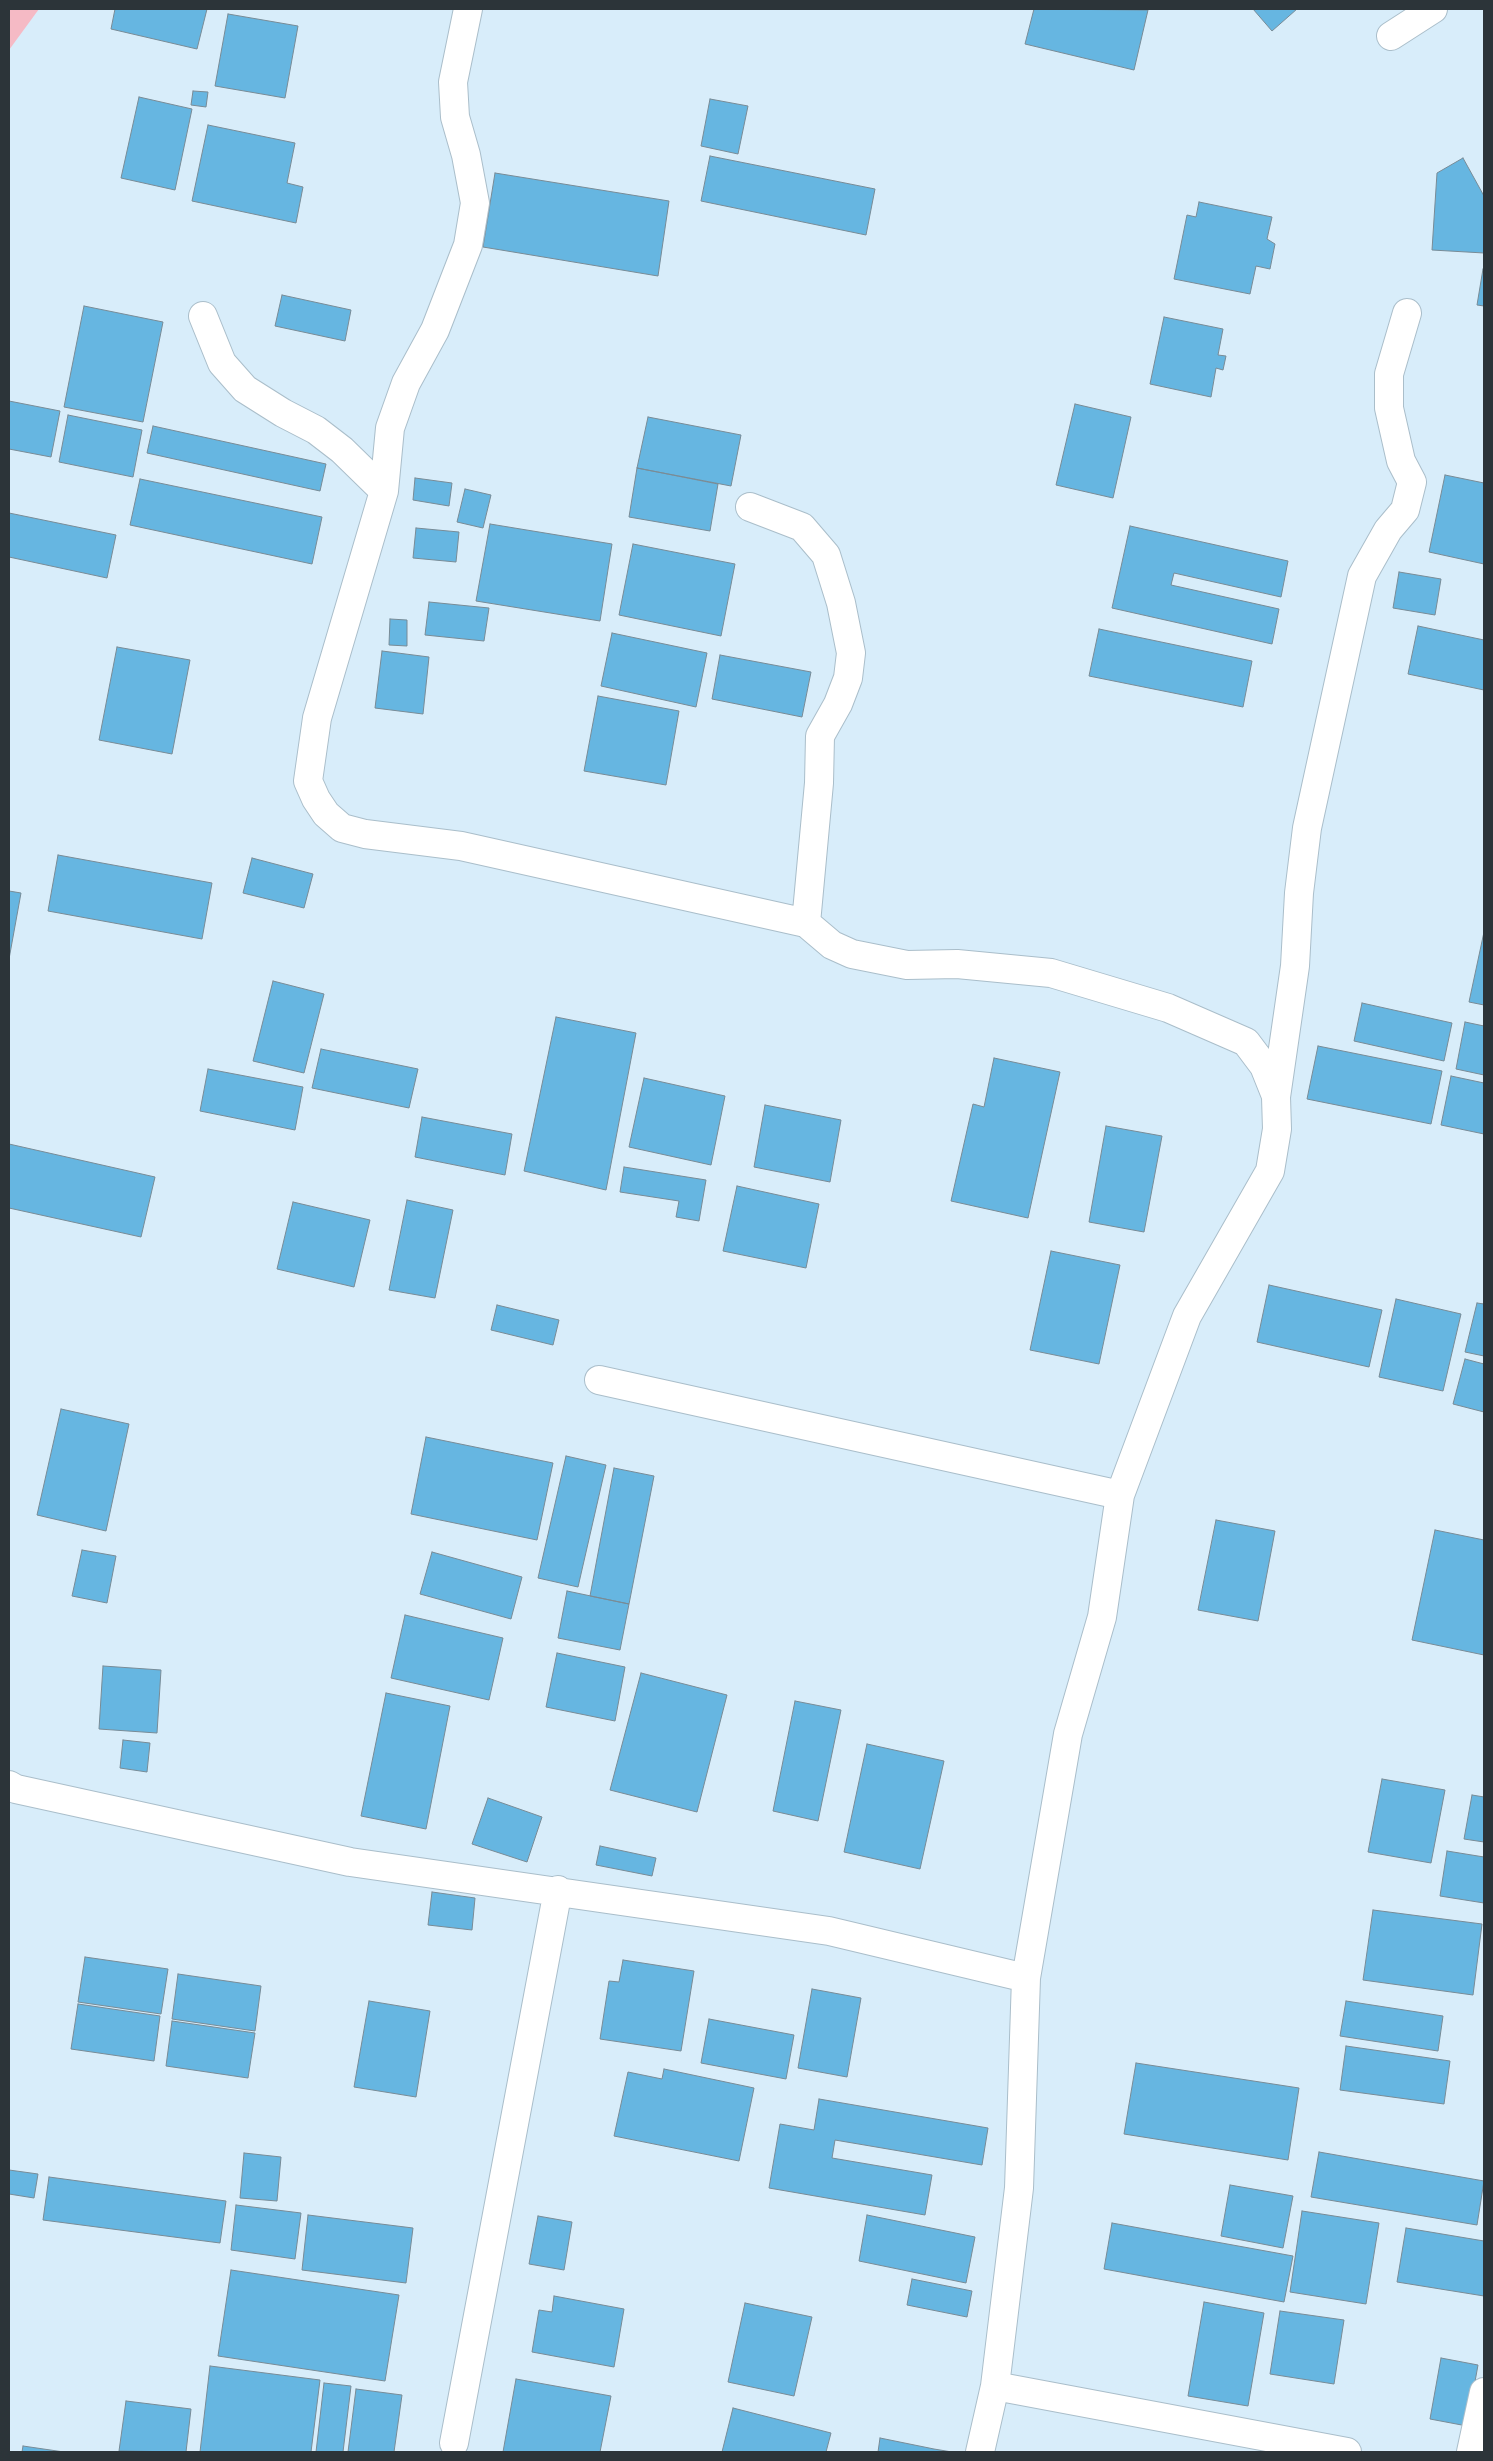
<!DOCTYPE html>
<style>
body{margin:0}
#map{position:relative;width:1493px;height:2461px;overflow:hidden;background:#d8edfa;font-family:"Sofia Sans Condensed",sans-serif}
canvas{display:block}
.frame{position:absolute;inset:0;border:10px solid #2c3439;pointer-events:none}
</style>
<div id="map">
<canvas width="1493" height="2461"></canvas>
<div class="frame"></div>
</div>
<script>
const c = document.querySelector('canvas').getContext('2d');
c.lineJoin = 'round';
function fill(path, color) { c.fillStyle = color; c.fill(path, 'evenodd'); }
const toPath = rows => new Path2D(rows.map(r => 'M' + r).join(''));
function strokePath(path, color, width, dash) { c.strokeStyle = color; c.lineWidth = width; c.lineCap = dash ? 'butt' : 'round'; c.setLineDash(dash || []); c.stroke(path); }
const green = toPath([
 [9,9,39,9,9,50]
]);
const building = toPath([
 [115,9,207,9,197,49,111,29,115,9],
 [1034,9,1148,10,1134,70,1025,44,1034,9],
 [1253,9,1297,9,1272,31,1253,9],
 [228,14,298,26,285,98,215,86,228,14],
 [193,91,208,92,206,107,191,105,193,91],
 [139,97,192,109,175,190,121,178,139,97],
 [710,99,748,106,738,154,701,146,710,99],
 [208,125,295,143,287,183,303,187,296,223,192,201,208,125],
 [710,156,875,189,866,235,701,201,710,156],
 [1463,158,1484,196,1484,253,1432,250,1437,173,1463,158],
 [495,173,669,201,658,276,483,247,495,173],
 [1199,202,1272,217,1267,239,1275,244,1270,269,1256,266,1250,294,1174,279,1187,215,1196,217,1199,202],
 [1483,269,1484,269,1484,306,1477,305,1483,269],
 [282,295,351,310,345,341,275,326,282,295],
 [84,306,163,322,143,422,64,407,84,306],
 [1164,317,1223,329,1218,355,1226,356,1223,370,1216,368,1211,397,1150,384,1164,317],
 [9,401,60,411,51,457,9,449,9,401],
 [1075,404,1131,417,1113,498,1056,485,1075,404],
 [68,415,142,430,133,477,59,462,68,415],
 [648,417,741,435,731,486,637,468,648,417],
 [153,426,326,464,320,491,147,453,153,426],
 [637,468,718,484,710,531,629,517,637,468],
 [1445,475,1484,483,1484,564,1429,552,1445,475],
 [415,478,452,483,449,506,413,500,415,478],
 [140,479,322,517,312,564,130,525,140,479],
 [465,489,491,495,483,528,457,522,465,489],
 [9,513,116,535,107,578,9,557,9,513],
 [490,524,612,544,600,621,476,601,490,524],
 [1130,526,1288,561,1281,597,1174,573,1171,585,1279,609,1272,644,1112,608,1130,526],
 [416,528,459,532,456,562,413,558,416,528],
 [633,544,735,564,721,636,619,615,633,544],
 [1399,572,1441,579,1435,615,1393,608,1399,572],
 [429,602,489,608,484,641,425,635,429,602],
 [390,619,407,620,407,646,389,645,390,619],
 [1418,626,1484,640,1484,690,1408,674,1418,626],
 [1099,629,1252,661,1243,707,1089,676,1099,629],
 [612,633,707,653,696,707,601,686,612,633],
 [117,647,190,660,172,754,99,740,117,647],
 [382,651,429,657,423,714,375,708,382,651],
 [720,655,811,672,802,717,712,699,720,655],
 [598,696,679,711,666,785,584,771,598,696],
 [58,855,212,883,202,939,48,911,58,855],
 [252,858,313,874,304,908,243,893,252,858],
 [9,891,21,893,9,959,9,891],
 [1484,932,1484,1005,1469,1002,1484,932],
 [273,981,324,994,304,1073,253,1061,273,981],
 [1362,1003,1452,1023,1444,1061,1354,1041,1362,1003],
 [556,1017,636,1033,606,1190,524,1171,556,1017],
 [1465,1022,1484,1026,1484,1075,1456,1069,1465,1022],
 [1318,1046,1442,1071,1431,1124,1307,1099,1318,1046],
 [321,1049,418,1069,409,1108,312,1088,321,1049],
 [994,1058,1060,1072,1028,1218,951,1201,973,1104,984,1107,994,1058],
 [208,1069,303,1087,295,1130,200,1111,208,1069],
 [1451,1076,1484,1083,1484,1134,1441,1125,1451,1076],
 [644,1078,725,1096,711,1165,629,1147,644,1078],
 [765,1105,841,1120,830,1182,754,1167,765,1105],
 [422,1117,512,1134,505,1175,415,1157,422,1117],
 [1106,1126,1162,1136,1144,1232,1089,1222,1106,1126],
 [9,1144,155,1177,141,1237,9,1208,9,1144],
 [624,1167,706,1180,699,1221,676,1217,679,1201,620,1192,624,1167],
 [737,1186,819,1204,806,1268,723,1251,737,1186],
 [407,1200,453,1210,435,1298,389,1290,407,1200],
 [293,1202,370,1220,354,1287,277,1269,293,1202],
 [1051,1251,1120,1265,1099,1364,1030,1350,1051,1251],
 [1269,1285,1382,1310,1369,1367,1257,1342,1269,1285],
 [1396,1299,1461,1314,1443,1391,1379,1377,1396,1299],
 [1477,1303,1484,1304,1484,1356,1465,1352,1477,1303],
 [497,1305,559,1320,553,1345,491,1330,497,1305],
 [1465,1359,1484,1364,1484,1412,1453,1404,1465,1359],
 [61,1409,129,1424,106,1531,37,1515,61,1409],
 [426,1437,553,1463,537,1540,411,1514,426,1437],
 [566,1456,606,1465,578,1587,538,1578,566,1456],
 [614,1468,654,1476,629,1604,590,1596,614,1468],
 [1216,1520,1275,1531,1258,1621,1198,1610,1216,1520],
 [1435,1530,1484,1540,1484,1655,1412,1640,1435,1530],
 [82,1550,116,1556,107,1603,72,1596,82,1550],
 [432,1552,522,1577,511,1619,420,1594,432,1552],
 [567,1591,629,1604,620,1650,558,1638,567,1591],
 [405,1615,503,1638,489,1700,391,1678,405,1615],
 [557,1653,625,1667,615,1721,546,1707,557,1653],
 [103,1666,161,1670,157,1733,99,1729,103,1666],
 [641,1673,727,1695,697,1812,610,1790,641,1673],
 [386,1693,450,1706,426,1829,361,1816,386,1693],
 [795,1701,841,1710,818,1821,773,1811,795,1701],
 [123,1740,150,1743,147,1772,120,1768,123,1740],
 [867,1744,944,1761,920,1869,844,1852,867,1744],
 [1382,1779,1445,1790,1431,1863,1368,1852,1382,1779],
 [1472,1795,1484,1797,1484,1842,1464,1839,1472,1795],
 [488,1798,542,1817,527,1862,472,1844,488,1798],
 [600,1846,656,1858,652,1876,596,1865,600,1846],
 [1447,1851,1484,1857,1484,1903,1440,1896,1447,1851],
 [432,1892,475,1898,472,1930,428,1925,432,1892],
 [1373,1910,1482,1924,1473,1995,1363,1980,1373,1910],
 [85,1957,168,1969,161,2014,78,2002,85,1957],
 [623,1960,694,1971,681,2051,600,2039,609,1981,619,1982,623,1960],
 [178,1974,261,1986,255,2031,172,2019,178,1974],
 [812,1989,861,1998,847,2077,798,2068,812,1989],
 [369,2001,430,2011,416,2097,354,2087,369,2001],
 [1346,2001,1443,2016,1438,2051,1340,2036,1346,2001],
 [78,2004,160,2016,154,2061,71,2049,78,2004],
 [709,2019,794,2035,786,2079,701,2063,709,2019],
 [172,2021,255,2033,248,2078,166,2066,172,2021],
 [1346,2046,1450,2061,1444,2104,1340,2090,1346,2046],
 [1136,2063,1299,2088,1288,2160,1124,2134,1136,2063],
 [664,2069,754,2088,739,2161,614,2136,628,2072,662,2079,664,2069],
 [819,2099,988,2128,982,2165,835,2140,832,2158,932,2175,925,2215,769,2188,780,2124,814,2130,819,2099],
 [1319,2152,1484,2181,1477,2225,1311,2197,1319,2152],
 [244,2153,281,2157,277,2201,240,2198,244,2153],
 [9,2170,38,2174,34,2198,9,2194,9,2170],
 [49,2177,226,2201,220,2243,43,2220,49,2177],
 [1230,2185,1293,2196,1283,2248,1221,2236,1230,2185],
 [236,2205,301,2213,295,2259,231,2250,236,2205],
 [1302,2211,1379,2223,1366,2304,1290,2292,1302,2211],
 [308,2215,413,2228,406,2283,302,2270,308,2215],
 [867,2215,975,2237,966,2283,859,2261,867,2215],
 [538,2216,572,2222,564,2270,529,2264,538,2216],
 [1112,2223,1293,2256,1284,2302,1104,2269,1112,2223],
 [1406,2228,1484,2241,1484,2296,1397,2282,1406,2228],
 [231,2270,399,2295,385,2381,218,2356,231,2270],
 [912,2279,972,2291,967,2317,907,2305,912,2279],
 [554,2296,624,2309,614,2367,532,2352,539,2310,552,2312,554,2296],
 [1204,2302,1264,2313,1248,2406,1188,2396,1204,2302],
 [745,2303,812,2317,794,2396,728,2382,745,2303],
 [1280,2311,1344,2320,1334,2384,1270,2374,1280,2311],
 [1441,2358,1478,2365,1467,2426,1430,2419,1441,2358],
 [210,2366,320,2380,311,2452,200,2452,210,2366],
 [516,2379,611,2396,600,2452,503,2452,516,2379],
 [324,2383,351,2386,343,2452,316,2452,324,2383],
 [356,2389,402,2395,394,2452,348,2452,356,2389],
 [126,2401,191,2409,186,2452,119,2451,126,2401],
 [733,2408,831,2433,826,2452,722,2452,733,2408],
 [880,2438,934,2449,952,2452,878,2452,880,2438],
 [23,2446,64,2452,22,2452,23,2446]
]);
const minor = toPath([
 [468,9,453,82,455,117,466,155,475,203,468,245,435,330,406,383,390,428,384,491,317,718,308,781,316,799,326,814,342,828,365,834,461,846,806,923,832,945,852,954,907,965,957,964,1051,973,1168,1008,1246,1042,1264,1066,1276,1096],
 [1391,36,1433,9],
 [203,316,222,363,245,389,283,413,316,430,342,450,384,491],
 [750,507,802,527,826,555,841,603,851,653,848,678,838,704,820,736,819,783,806,923],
 [599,1380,1120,1495],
 [9,1785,16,1789,350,1862,829,1931,1026,1978],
 [995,2386,1347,2452],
 [454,2443,558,1890],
 [980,2452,995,2386,1019,2188,1026,1978,1068,1734,1102,1617,1120,1495,1187,1316,1270,1171,1277,1129,1276,1097,1295,966,1299,893,1307,828,1362,576,1388,530,1405,510,1412,482,1401,461,1389,408,1389,374,1407,313],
 [1471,2452,1484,2392]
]);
fill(green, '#f5bac5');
fill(building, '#66b6e1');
strokePath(building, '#788b96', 1);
strokePath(minor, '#aabeca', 30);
strokePath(minor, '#fff', 28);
</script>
